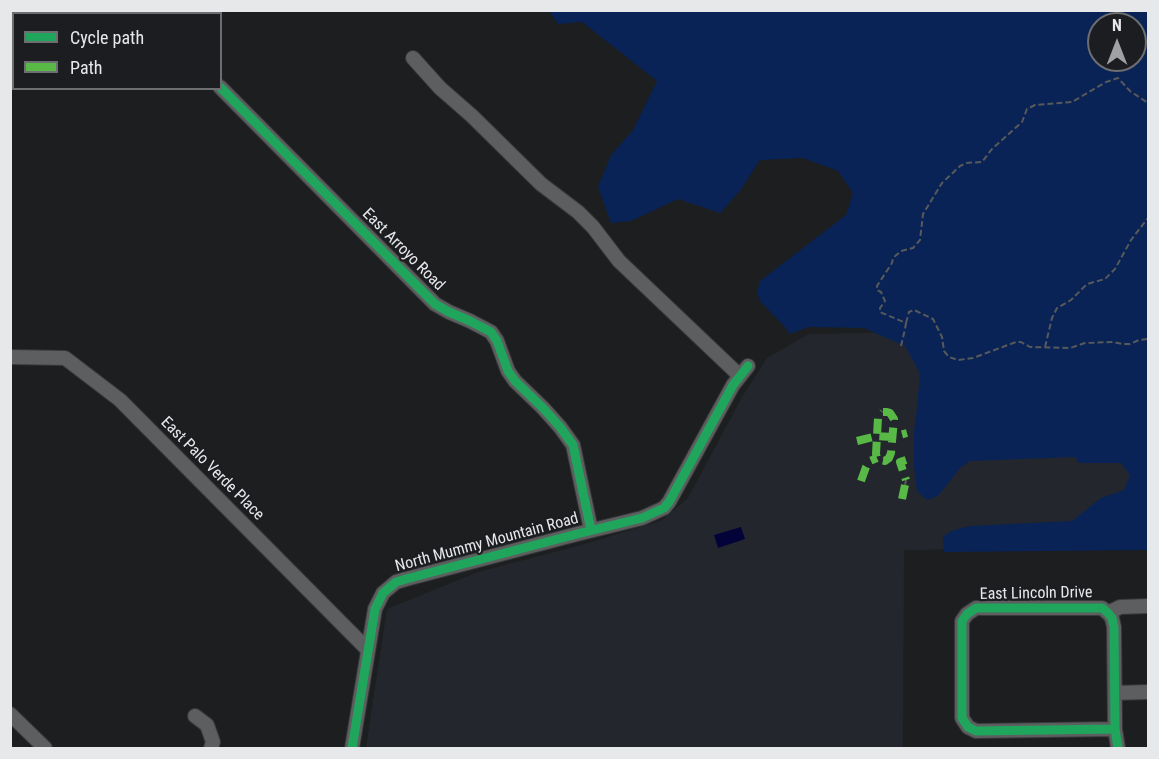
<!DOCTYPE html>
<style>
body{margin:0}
#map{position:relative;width:1159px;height:759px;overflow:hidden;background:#1d1e1f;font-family:"Roboto Condensed",sans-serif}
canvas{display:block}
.frame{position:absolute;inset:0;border:12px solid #e7e8ea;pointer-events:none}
.legend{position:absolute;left:12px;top:12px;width:210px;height:78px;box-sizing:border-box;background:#1c1d20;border:2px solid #6d6e71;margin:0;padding:8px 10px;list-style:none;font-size:18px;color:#e7e8ea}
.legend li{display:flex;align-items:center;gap:12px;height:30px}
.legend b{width:30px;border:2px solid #6d6e71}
.north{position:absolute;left:1087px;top:12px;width:60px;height:60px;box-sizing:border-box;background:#1c1d20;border:2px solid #6d6e71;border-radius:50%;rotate:0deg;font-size:16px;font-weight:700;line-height:24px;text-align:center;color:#e7e8ea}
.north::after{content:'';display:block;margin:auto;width:21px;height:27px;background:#a0a1a3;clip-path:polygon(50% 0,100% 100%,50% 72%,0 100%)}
</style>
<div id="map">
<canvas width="1159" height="759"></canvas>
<div class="frame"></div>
<ul class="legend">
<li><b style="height:8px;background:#20a55d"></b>Cycle path</li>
<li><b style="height:8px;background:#58b947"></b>Path</li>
</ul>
<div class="north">N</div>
</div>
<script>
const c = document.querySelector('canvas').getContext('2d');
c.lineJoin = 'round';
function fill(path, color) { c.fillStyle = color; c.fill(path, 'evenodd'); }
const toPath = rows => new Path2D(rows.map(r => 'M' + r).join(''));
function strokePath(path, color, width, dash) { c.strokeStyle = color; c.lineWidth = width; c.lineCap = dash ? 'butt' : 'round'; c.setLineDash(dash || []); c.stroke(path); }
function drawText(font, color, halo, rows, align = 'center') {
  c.font = font + ' "Roboto Condensed",sans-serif'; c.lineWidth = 4.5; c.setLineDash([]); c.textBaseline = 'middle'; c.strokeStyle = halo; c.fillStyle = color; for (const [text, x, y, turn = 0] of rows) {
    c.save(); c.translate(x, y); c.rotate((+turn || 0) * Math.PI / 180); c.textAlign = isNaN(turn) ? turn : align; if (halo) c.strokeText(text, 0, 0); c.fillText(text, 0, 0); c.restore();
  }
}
const built = toPath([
 [1148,328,1148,547,904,550,903,748,366,748,387,609,478,572,581,545,661,521,688,498,742,397,767,358,809,334]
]);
const green = toPath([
 [549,11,1148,11,1148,550,944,552,943,537,951,531,970,526,1072,521,1101,498,1124,490,1130,475,1121,463,1079,463,1075,457,970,461,960,468,938,496,927,500,917,491,914,466,914,431,917,409,920,373,905,346,864,328,809,327,790,334,784,326,760,301,757,292,760,281,846,215,853,193,838,171,803,158,760,160,740,191,720,213,678,199,631,221,611,223,598,187,611,155,633,130,657,81,582,22,558,24],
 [1099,24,1135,24,1135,60,1099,60]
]);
const water = toPath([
 [741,527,745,539,718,548,714,535]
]);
const path = toPath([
 [906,323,909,312,914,310,933,319,942,337,944,351,949,357,958,360,973,358,1016,342,1021,342,1030,347,1070,348,1085,343,1113,342,1122,344,1130,344,1139,340,1148,339],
 [901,346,905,329,906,323,880,312,880,308,885,301,881,292,877,290,877,286,892,263,893,258,901,251,913,248,920,240,923,214,942,183,960,166,966,163,982,162,992,149,1022,122,1027,109,1035,105,1072,102,1106,82,1118,78,1130,91,1148,103],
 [1045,347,1052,318,1057,308,1071,300,1087,284,1105,279,1115,269,1131,240,1148,218],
 [905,485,906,480]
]);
const minor = toPath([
 [145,10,148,14],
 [413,58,440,88,472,116,541,184,578,212,593,227,619,261,740,376],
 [220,87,435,304,449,312,470,321,491,332,497,341,508,371,515,381,543,408,560,427,573,445,591,530],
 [10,357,65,358,120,400,367,649],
 [1108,613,1120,607,1148,606],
 [1115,693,1148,692],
 [10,714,45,748],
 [195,716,207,725,213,742,211,748],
 [1115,729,976,731,968,727,962,718,962,621,967,614,976,608,1102,608,1108,613,1112,618,1114,627,1115,729,1118,748],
 [352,748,375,609,383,593,396,582,406,579,577,534,642,518,664,508,669,502,733,385,748,366]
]);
const quiet = toPath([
 [883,412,887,412,890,413,894,419,891,453,889,458,885,461,880,460,877,458,876,454,878,418,883,412],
 [857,441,877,436,892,437,907,433],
 [906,460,900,462,906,480],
 [861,481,866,467,870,461,877,458],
 [902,499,905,485]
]);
const cycleway = toPath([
 [220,87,435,304,449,312,470,321,491,332,497,341,508,371,515,381,543,408,560,427,573,445,591,530],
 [1115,729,976,731,968,727,962,718,962,621,967,614,976,608,1102,608,1108,613,1112,618,1114,627,1115,729,1118,748],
 [352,748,375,609,383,593,396,582,406,579,577,534,642,518,664,508,669,502,733,385,748,366]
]);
const streetNames = [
 ["East Arroyo Road",403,250,45],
 ["East Palo Verde Place",212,469,45],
 ["North Mummy Mountain Road",487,543,-15],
 ["East Lincoln Drive",1036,594,-1]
];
fill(built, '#23272d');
fill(green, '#092356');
fill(water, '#030339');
strokePath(minor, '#38393a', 16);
strokePath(path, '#58595a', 2, [6, 3]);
strokePath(minor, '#5d5e5f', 14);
strokePath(quiet, '#58b947', 8, [15, 8]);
strokePath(cycleway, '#20a55d', 9);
drawText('16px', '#e7e8ea', '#1c1d20', streetNames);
</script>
